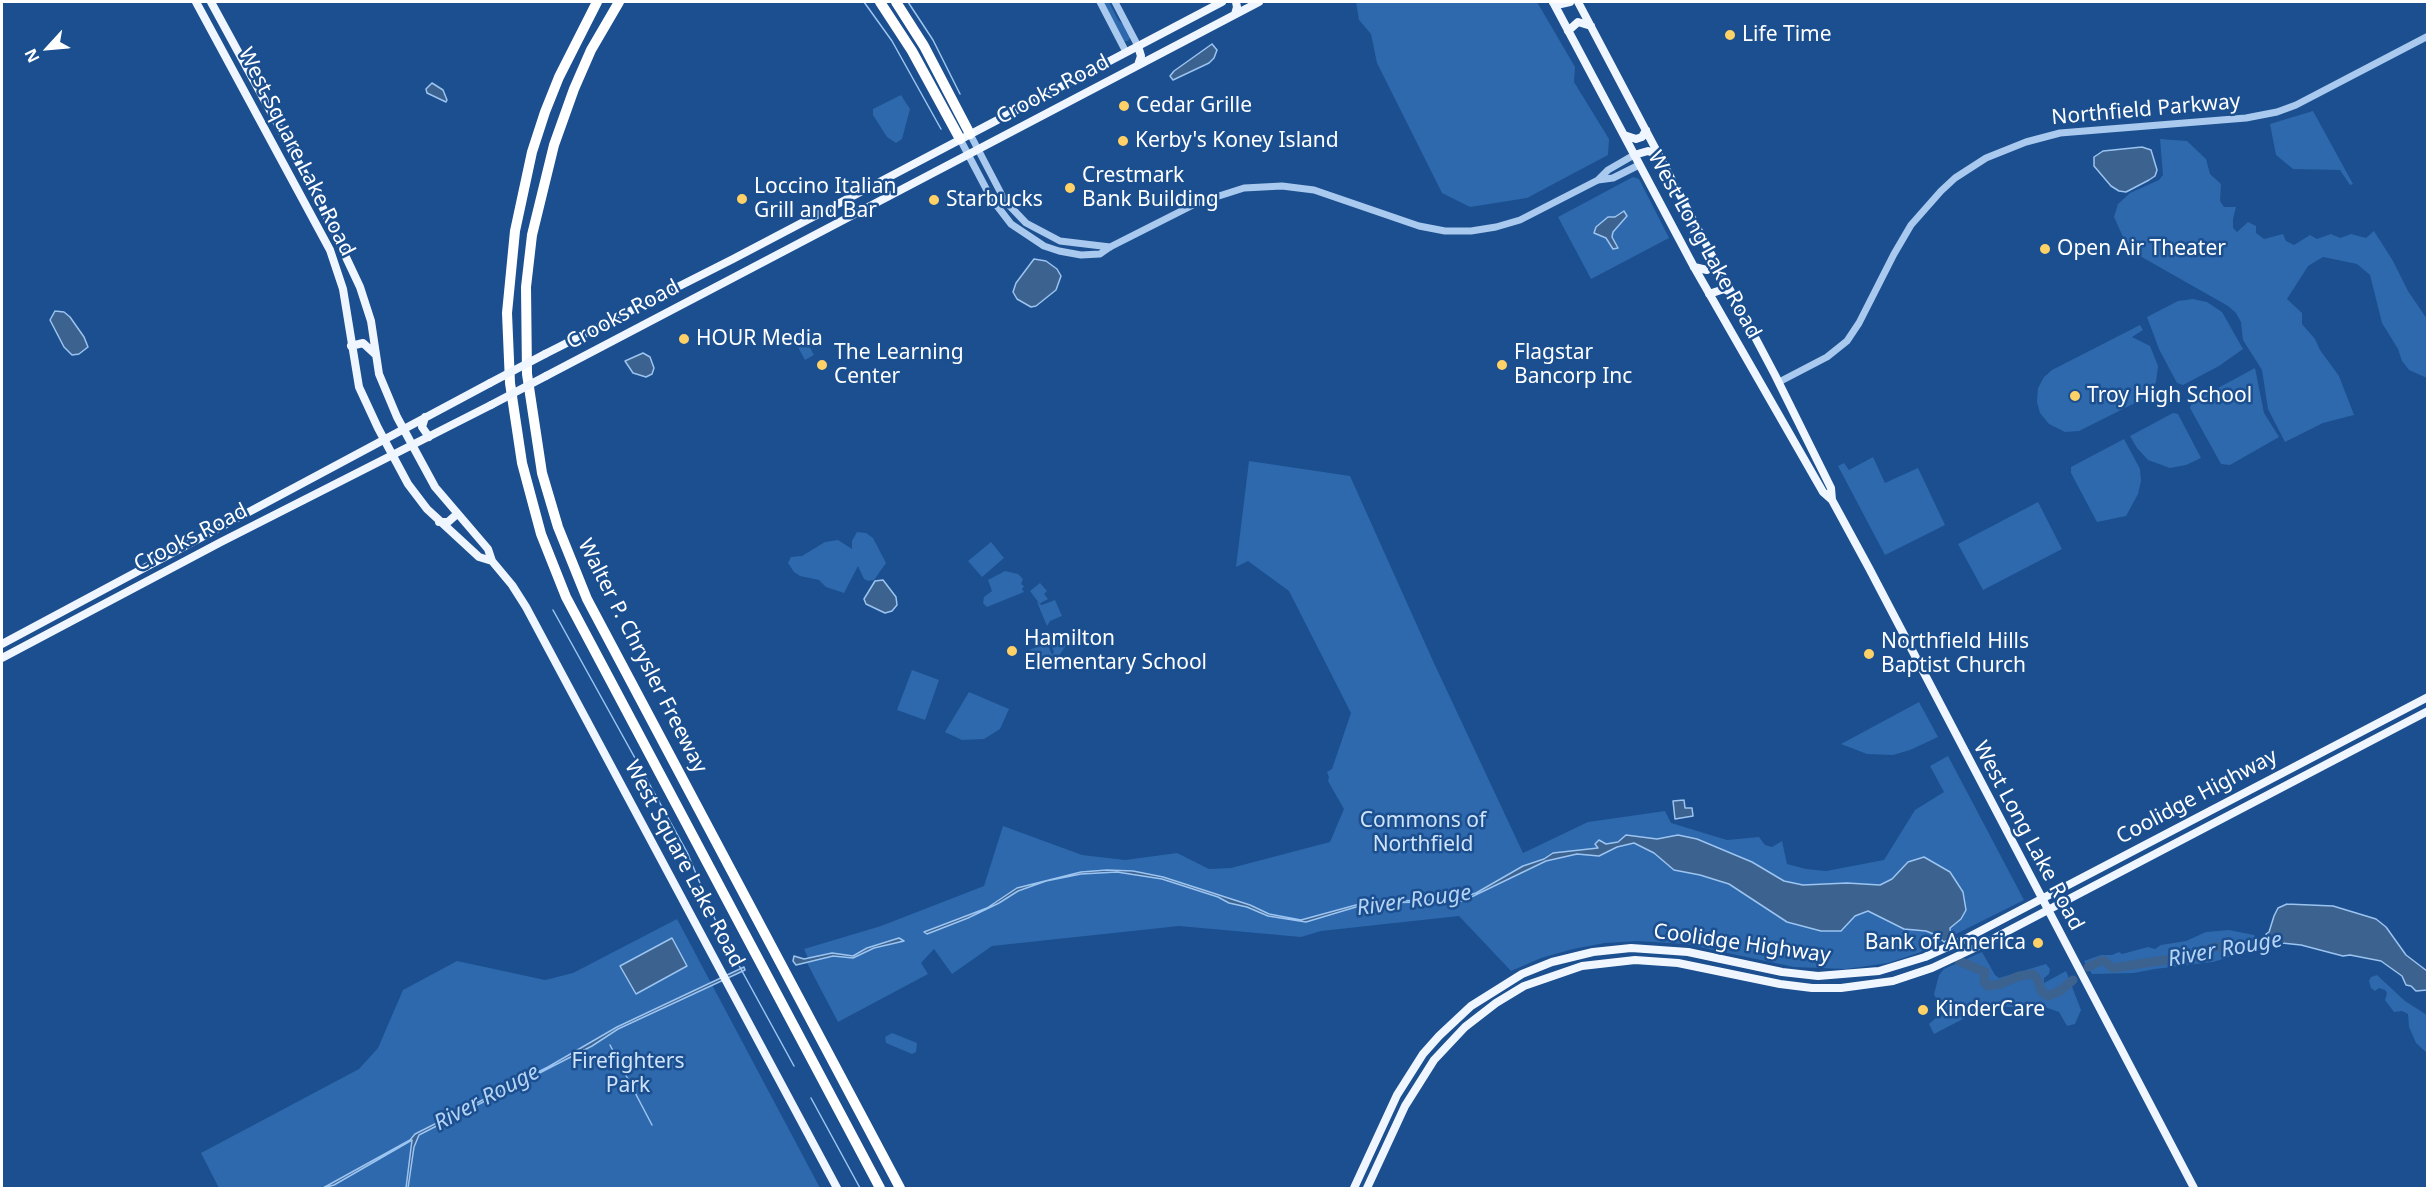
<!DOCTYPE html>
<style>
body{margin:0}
#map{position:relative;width:2429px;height:1190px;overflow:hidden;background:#1b4f8f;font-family:"Noto Sans",sans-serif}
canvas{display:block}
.frame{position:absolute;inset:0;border:3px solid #fff;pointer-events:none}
.north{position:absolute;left:18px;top:18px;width:60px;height:60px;-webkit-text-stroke:4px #1b4f8f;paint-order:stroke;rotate:244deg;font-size:16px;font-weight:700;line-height:24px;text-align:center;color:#fff}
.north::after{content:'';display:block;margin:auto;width:21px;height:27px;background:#fff;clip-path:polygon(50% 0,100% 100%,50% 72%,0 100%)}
</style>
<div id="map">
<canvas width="2429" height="1190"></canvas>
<div class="frame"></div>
<div class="north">N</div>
</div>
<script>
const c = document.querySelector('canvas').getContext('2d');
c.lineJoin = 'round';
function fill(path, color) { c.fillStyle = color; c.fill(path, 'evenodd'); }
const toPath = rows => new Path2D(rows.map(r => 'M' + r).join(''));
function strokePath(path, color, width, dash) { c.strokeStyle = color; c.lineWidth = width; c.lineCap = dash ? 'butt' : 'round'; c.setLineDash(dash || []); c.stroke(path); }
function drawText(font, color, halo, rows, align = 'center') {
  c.font = font + ' "Noto Sans",sans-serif'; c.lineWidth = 5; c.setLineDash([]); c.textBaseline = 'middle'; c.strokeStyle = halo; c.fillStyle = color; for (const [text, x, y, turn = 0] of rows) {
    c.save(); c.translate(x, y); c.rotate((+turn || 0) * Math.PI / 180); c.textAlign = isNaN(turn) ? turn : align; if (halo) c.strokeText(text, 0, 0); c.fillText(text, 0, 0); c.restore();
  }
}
const green = toPath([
 [1102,2,1109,2,1118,20,1126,27,1130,38,1128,41,1124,41],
 [1356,2,1537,2,1575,67,1574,82,1609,139,1608,155,1527,198,1470,207,1442,193,1377,63,1371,34,1359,20],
 [901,95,910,109,902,139,896,143,887,137,873,115,873,109],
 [2313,111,2353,184,2350,185,2340,170,2293,169,2276,155,2270,124],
 [2160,139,2187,141,2206,159,2210,174,2221,184,2220,201,2224,207,2236,207,2233,219,2233,228,2237,232,2248,222,2256,226,2256,233,2264,239,2283,234,2286,241,2294,245,2310,235,2317,239,2331,234,2340,238,2351,234,2366,238,2374,231,2393,261,2408,291,2427,319,2427,378,2409,370,2402,361,2398,349,2382,323,2370,275,2357,264,2323,257,2308,266,2287,299,2302,313,2302,324,2315,339,2320,350,2339,376,2354,415,2323,423,2285,442,2268,409,2262,370,2243,340,2241,322,2236,313,2228,306,2140,256,2123,237,2114,217,2118,204,2130,193,2159,180,2163,175],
 [1633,177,1639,179,1669,238,1591,279,1558,217],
 [2193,299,2207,302,2222,312,2243,349,2219,366,2183,385,2177,383,2159,349,2147,317,2178,301],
 [2140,325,2143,330,2132,337,2150,346,2158,366,2156,382,2149,393,2143,399,2079,431,2065,432,2049,424,2040,413,2037,402,2038,388,2044,377,2052,370],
 [803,335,814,355,805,360,794,340],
 [2255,368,2264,413,2279,437,2230,465,2221,464,2190,408,2192,402],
 [2173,413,2178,414,2201,458,2186,465,2170,468,2148,460,2137,448,2130,436],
 [2124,439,2140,469,2141,481,2138,494,2126,516,2097,522,2071,473,2071,467],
 [1873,457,1885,483,1918,468,1945,525,1885,555,1838,466,1844,463,1849,470],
 [1249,461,1350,476,1433,661,1523,853,1588,822,1665,811,1671,823,1727,840,1759,837,1765,845,1772,847,1782,841,1787,864,1806,869,1826,871,1884,860,1915,810,1944,792,1930,766,1948,756,2024,900,1918,953,1888,963,1846,969,1794,967,1685,944,1637,941,1605,943,1573,949,1541,958,1511,971,1459,916,1321,931,1301,937,1179,926,992,946,952,974,934,949,921,963,928,974,838,1022,806,961,809,960,804,949,881,926,984,886,1003,826,1082,855,1125,860,1177,853,1209,869,1231,868,1330,842,1344,809,1328,781,1329,777,1327,772,1332,769,1351,713,1289,591,1248,561,1236,567],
 [2038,502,2062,549,1983,590,1958,544],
 [857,532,866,533,873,538,886,563,874,580,868,581,864,579,858,566,844,593,826,587,819,580,800,576,794,572,788,563,791,557,802,556,825,542,838,540,852,549,852,541],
 [991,542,1004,558,982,577,968,561],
 [1005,571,1018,574,1023,579,1021,584,1024,586,1022,589,1024,592,987,607,983,603,984,597,992,591,988,580],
 [1040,583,1047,591,1044,594,1048,599,1039,604,1042,605,1055,600,1062,616,1050,621,1047,626,1037,602,1039,603,1030,591],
 [1058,638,1067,644,1056,660,1038,667,1035,660,1037,654,1029,650,1047,643,1052,655,1054,652,1052,647],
 [912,670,939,680,925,720,897,710],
 [969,692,1009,709,1000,729,984,739,962,740,945,732],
 [1919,702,1938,737,1910,750,1893,755,1867,754,1841,744],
 [677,919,820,1188,219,1188,201,1153,359,1069,378,1048,403,990,457,961,545,980,573,973],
 [2229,930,2254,935,2261,947,2213,962,2155,969,2134,973,2092,974,2084,961,2101,955,2112,955,2119,952,2122,954,2148,947,2155,949,2161,945,2186,941,2206,932],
 [1982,952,1995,975,1999,978,2046,964,2050,969,2049,974,2044,978,2044,983,2066,971,2081,1010,2075,1024,2067,1026,2059,1012,2039,1005,2021,1008,1990,1005,1934,1034,1929,1024,1937,1017,1940,1008,1934,994,1939,975,1944,969],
 [2377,975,2405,1001,2427,1015,2427,1053,2416,1043,2409,1027,2408,1014,2402,1011,2394,1012,2385,1000,2387,993,2385,990,2379,988,2375,991,2371,988,2369,981,2371,977],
 [892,1033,917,1043,916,1052,912,1054,886,1043,885,1037]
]);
const water = toPath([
 [1212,44,1217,50,1214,58,1209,63,1173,80,1170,76,1174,71,1212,44],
 [432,83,443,90,447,100,446,102,427,93,426,89,432,83],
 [2142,147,2151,150,2157,170,2155,176,2149,180,2126,192,2119,191,2111,186,2094,166,2094,157,2103,151,2142,147],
 [1624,211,1627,216,1613,232,1612,237,1618,248,1613,249,1606,238,1594,233,1596,227,1608,217,1615,217,1624,211],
 [1034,259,1046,261,1057,269,1061,276,1056,290,1036,306,1031,307,1017,299,1013,292,1016,283,1034,259],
 [55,311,64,312,70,317,84,337,88,347,79,354,72,355,64,347,50,320,55,311],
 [643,353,650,357,654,368,652,374,646,377,633,373,625,361,643,353],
 [883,580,896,597,897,605,892,611,885,613,866,604,864,599,875,581,883,580],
 [1684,800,1685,808,1692,808,1693,816,1675,819,1673,801,1684,800],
 [1626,835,1657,839,1678,835,1697,839,1752,862,1784,881,1803,885,1847,883,1880,885,1892,879,1908,862,1924,857,1950,872,1963,892,1966,910,1961,919,1950,928,1951,938,1944,942,1936,935,1926,931,1904,929,1868,911,1855,916,1841,931,1821,931,1787,922,1729,884,1700,875,1674,870,1654,853,1634,843,1617,847,1599,856,1577,854,1546,861,1463,901,1380,903,1356,907,1306,922,1268,916,1247,907,1229,903,1218,897,1162,879,1117,872,1081,874,1046,881,1018,891,999,903,968,918,927,934,924,932,987,908,1017,888,1081,872,1107,870,1133,871,1163,877,1250,905,1269,914,1301,920,1356,905,1380,901,1454,900,1476,893,1523,866,1544,859,1553,853,1598,848,1595,844,1599,840,1606,844,1618,842,1626,835],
 [2287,904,2333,906,2376,919,2386,927,2406,955,2427,971,2427,990,2416,991,2411,986,2406,985,2402,976,2381,961,2350,955,2343,956,2301,945,2282,943,2271,946,2266,934,2269,932,2274,916,2278,908,2287,904],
 [672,938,687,966,636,994,620,966,672,938],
 [899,938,904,941,874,948,853,958,833,956,796,965,793,961,794,956,804,959,832,953,853,956,867,948,899,938],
 [744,967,745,970,618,1029,592,1046,419,1135,414,1147,408,1188,406,1188,412,1140,334,1185,323,1188,410,1140,415,1134,548,1067,617,1027,744,967]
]);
const stream = toPath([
 [864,2,892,41,941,129],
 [908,2,933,40,960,94],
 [553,610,687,852,719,929,794,1066],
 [610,1045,652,1125],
 [811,1098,860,1188]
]);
const river = toPath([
 [1959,961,1985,972,1984,982,1988,986,2000,984,2019,976,2033,974,2038,980,2041,991,2048,996,2060,991,2073,980],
 [2088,967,2103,960,2113,968,2184,957,2215,947,2249,946,2281,939]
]);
const minor = toPath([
 [1100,2,1126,52],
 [1115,2,1138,46],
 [970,134,1005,201,1026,223,1060,241,1110,247],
 [960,139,991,198,1011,224,1044,246,1059,251,1081,255,1100,254,1110,247,1197,203,1244,188,1282,186,1314,190,1419,226,1445,231,1471,231,1496,227,1520,220,1598,180,1613,178,1639,165],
 [1598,180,1608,170,1634,155],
 [1779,382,1827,357,1847,341,1859,323,1894,254,1911,225,1941,191,1955,178,1986,158,2026,142,2060,133,2246,118,2277,112,2296,105,2428,36]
]);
const major = toPath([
 [196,2,330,250,343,289,359,387,378,428,408,484,427,509,479,557,492,561],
 [211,2,321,204,360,287,371,321,379,374,397,417,435,487,488,549,492,561,512,585,526,607,837,1188],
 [1553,2,1694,267,1823,492,1832,500,1869,568,2194,1188],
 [1553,2,1561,4,1570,2],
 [1578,2,1775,375,1831,488,1832,500],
 [1235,14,1237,7,1236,2],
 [1568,31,1578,22,1591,26],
 [1138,65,1141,56,1138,46],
 [1624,135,1636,139,1642,137,1646,130],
 [1634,155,1648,151,1659,155],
 [1694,267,1707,270,1715,261],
 [1709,294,1724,289,1732,293],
 [351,346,363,343,375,354],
 [545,354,733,259,1222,2],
 [546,376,1259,2],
 [425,417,422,427,429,437],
 [439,522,448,522,457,514],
 [2,644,490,383],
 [2,658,221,542,491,405],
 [1354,1188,1397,1095,1423,1054,1439,1036,1471,1006,1522,974,1552,962,1593,952,1631,948,1688,952,1782,972,1818,976,1879,971,1925,957,1963,940,2428,697],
 [1367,1188,1405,1106,1434,1060,1465,1027,1496,1003,1524,986,1582,966,1635,960,1678,963,1780,984,1812,988,1841,988,1893,981,1932,968,1983,944,2428,711]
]);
const highway = toPath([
 [597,2,559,77,545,112,532,152,515,231,507,313,510,383,522,463,541,534,566,597,880,1188],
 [619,2,591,50,574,89,554,145,532,235,526,287,527,374,542,473,558,527,587,599,900,1188],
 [880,2,912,51,960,139],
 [896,2,924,46,970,134]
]);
const majorBridge = toPath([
 [490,383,545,354],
 [491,405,546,376]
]);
const markers = [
 [1730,35,6,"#ffd166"],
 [1124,106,6,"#ffd166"],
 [1123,141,6,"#ffd166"],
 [1070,188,6,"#ffd166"],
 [742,199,6,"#ffd166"],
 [934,200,6,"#ffd166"],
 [2045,249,6,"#ffd166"],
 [684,339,6,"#ffd166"],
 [822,365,6,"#ffd166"],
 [1502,365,6,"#ffd166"],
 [2075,396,6,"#ffd166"],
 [1012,651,6,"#ffd166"],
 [1869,654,6,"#ffd166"],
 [2038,943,6,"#ffd166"],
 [1923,1010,6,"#ffd166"]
];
const poiNames = [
 ["Life Time",1742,35],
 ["Cedar Grille",1136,106],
 ["Kerby's Koney Island",1135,141],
 ["Crestmark",1082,176],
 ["Bank Building",1082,200],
 ["Loccino Italian",754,187],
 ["Grill and Bar",754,211],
 ["Starbucks",946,200],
 ["Open Air Theater",2057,249],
 ["HOUR Media",696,339],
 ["The Learning",834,353],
 ["Center",834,377],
 ["Flagstar",1514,353],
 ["Bancorp Inc",1514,377],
 ["Troy High School",2087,396],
 ["Hamilton",1024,639],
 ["Elementary School",1024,663],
 ["Northfield Hills",1881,642],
 ["Baptist Church",1881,666],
 ["Bank of America",2026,943,"right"],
 ["KinderCare",1935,1010]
];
const streetNames = [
 ["Crooks Road",1053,90,-28],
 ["Northfield Parkway",2146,110,-5],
 ["West Square Lake Road",296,152,63],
 ["West Long Lake Road",1704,245,61],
 ["Crooks Road",623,315,-28],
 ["Crooks Road",191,538,-27],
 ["Walter P. Chrysler Freeway",642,656,63],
 ["Coolidge Highway",2197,797,-28],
 ["West Long Lake Road",2028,836,62],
 ["West Square Lake Road",684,864,62],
 ["Coolidge Highway",1742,944,8]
];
const parkNames = [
 ["Commons of",1423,821],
 ["Northfield",1423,845],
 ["Firefighters",628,1062],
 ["Park",628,1086]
];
const waterNames = [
 ["River Rouge",1414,901,-8],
 ["River Rouge",2225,950,-10],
 ["River Rouge",487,1098,-28]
];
fill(green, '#2e69ad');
fill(water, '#3c6290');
strokePath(water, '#9cc4f0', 1.5);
strokePath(stream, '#9cc4f0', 1.5);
strokePath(river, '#3c6290', 9);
strokePath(minor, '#a9c9ee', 7);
strokePath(major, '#f0f6ff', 8);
strokePath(highway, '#fff', 10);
strokePath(majorBridge, '#f0f6ff', 8);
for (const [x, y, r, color] of markers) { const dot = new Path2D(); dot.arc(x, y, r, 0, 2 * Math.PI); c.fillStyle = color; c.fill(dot); strokePath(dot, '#1b4f8f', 2); }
drawText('21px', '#fff', '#1b4f8f', poiNames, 'left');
drawText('21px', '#fff', '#1b4f8f', streetNames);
drawText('21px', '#cfe3fa', '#1b4f8f', parkNames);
drawText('italic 22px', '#b5d3f5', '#1b4f8f', waterNames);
</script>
